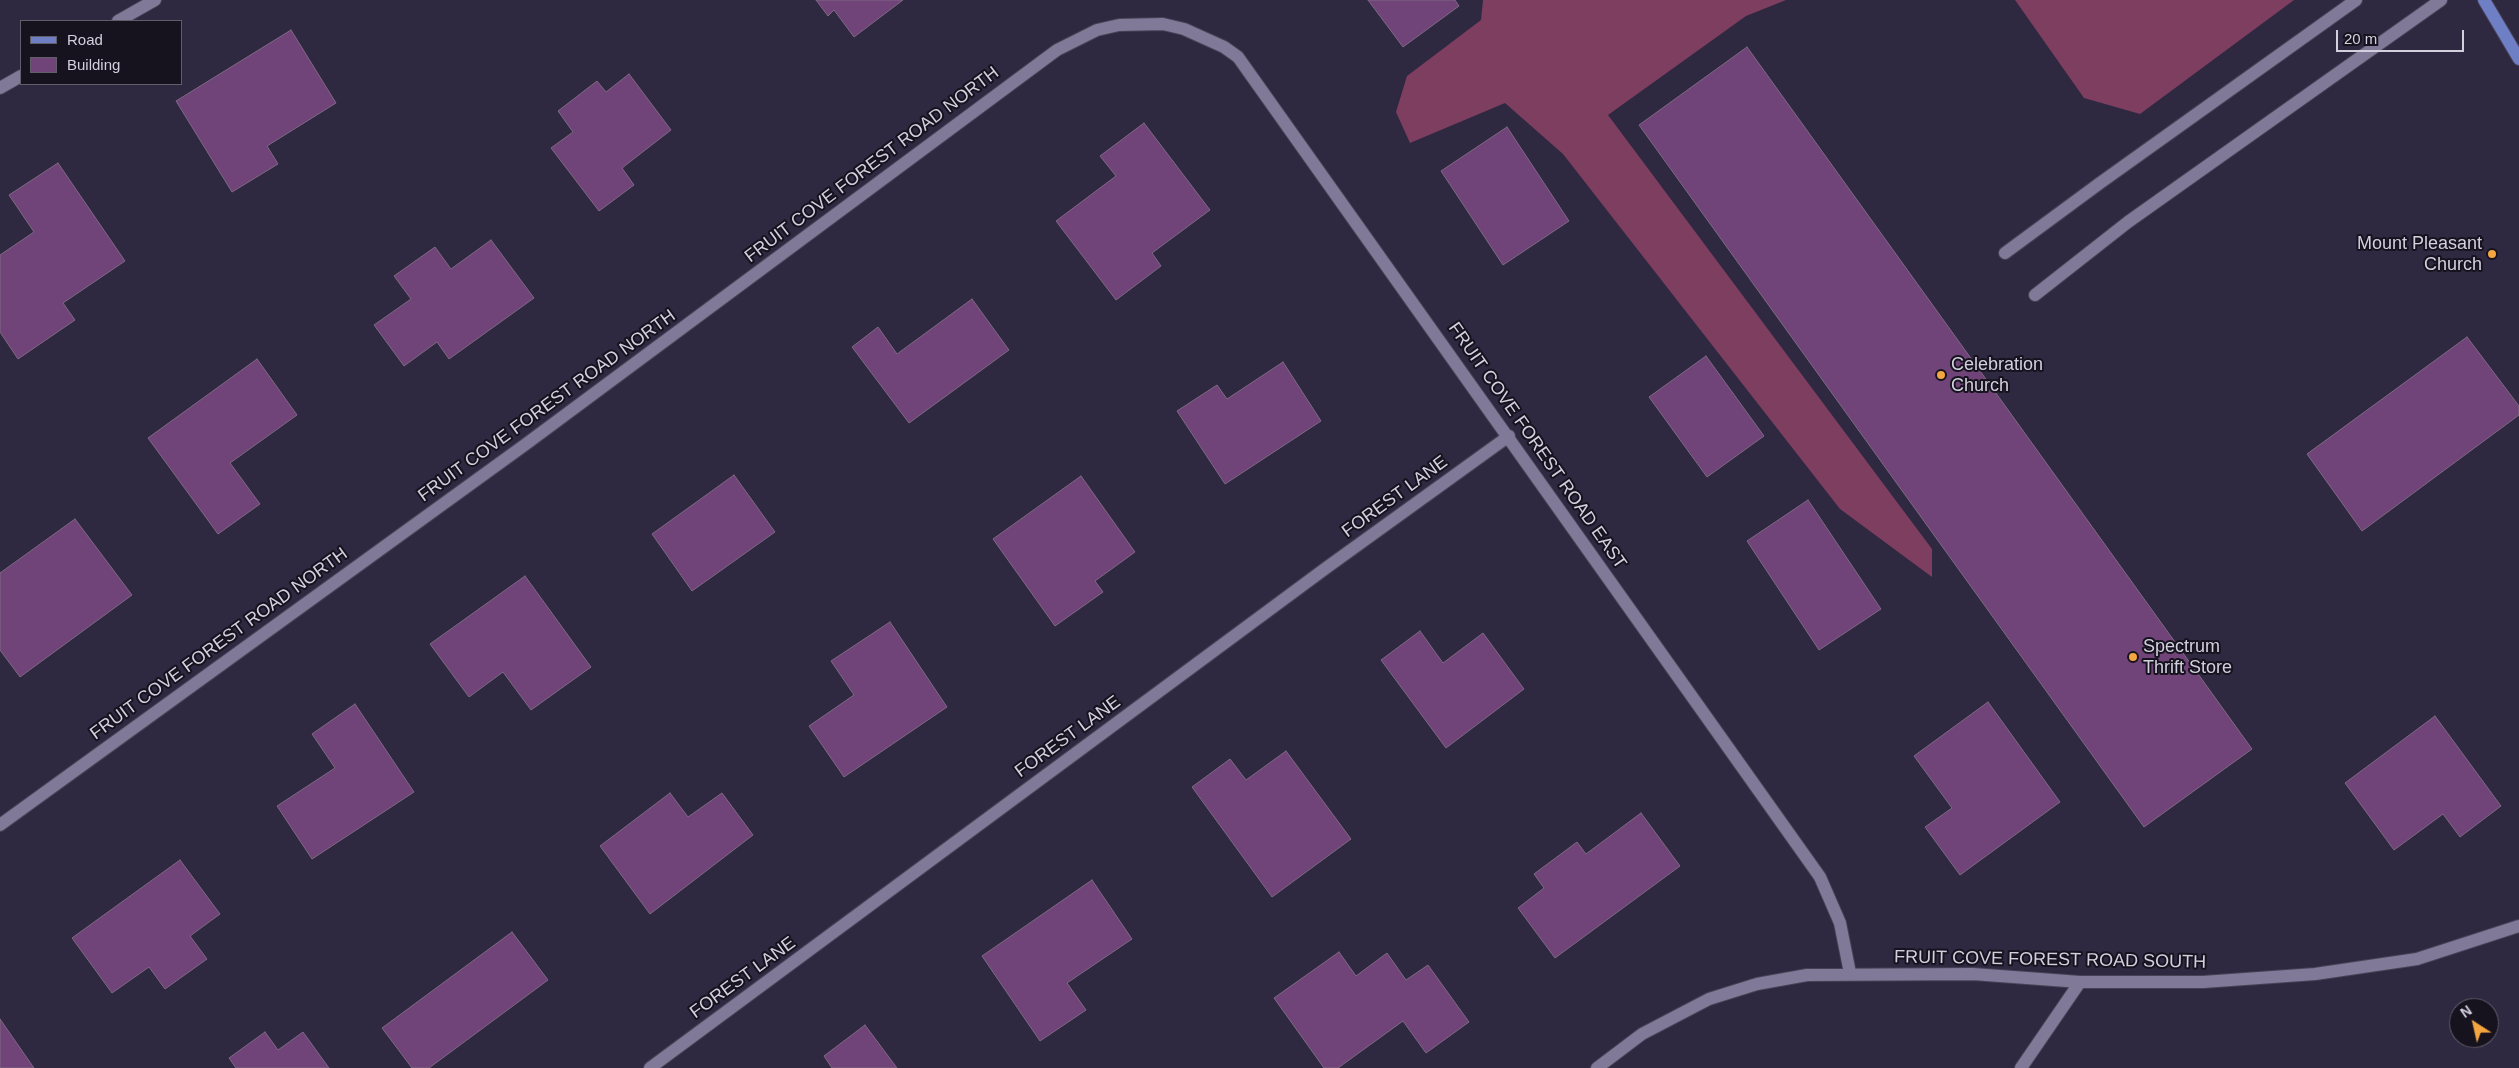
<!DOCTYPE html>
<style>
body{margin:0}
#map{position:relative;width:2519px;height:1068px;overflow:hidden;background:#2e2841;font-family:Arial,sans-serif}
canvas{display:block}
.legend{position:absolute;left:20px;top:20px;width:162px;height:65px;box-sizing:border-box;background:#16131e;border:1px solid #615e6b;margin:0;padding:6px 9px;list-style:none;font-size:15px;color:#d2cfdf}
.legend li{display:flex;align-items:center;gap:10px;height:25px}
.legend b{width:25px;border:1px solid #615e6b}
.north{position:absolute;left:2449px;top:998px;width:50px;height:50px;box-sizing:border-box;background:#16131e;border:1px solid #615e6b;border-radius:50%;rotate:325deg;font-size:14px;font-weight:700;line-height:20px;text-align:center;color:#d2cfdf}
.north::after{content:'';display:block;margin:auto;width:18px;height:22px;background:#f2a540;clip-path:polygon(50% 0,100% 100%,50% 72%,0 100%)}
.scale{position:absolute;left:2336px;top:30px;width:128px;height:22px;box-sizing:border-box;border:2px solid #d2cfdf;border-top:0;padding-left:6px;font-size:15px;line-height:18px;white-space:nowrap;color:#d2cfdf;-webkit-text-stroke:4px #16131e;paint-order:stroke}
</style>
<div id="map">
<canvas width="2519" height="1068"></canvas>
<ul class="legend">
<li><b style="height:6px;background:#6e7fc6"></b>Road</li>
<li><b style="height:14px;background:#704478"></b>Building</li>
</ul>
<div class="north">N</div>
<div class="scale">20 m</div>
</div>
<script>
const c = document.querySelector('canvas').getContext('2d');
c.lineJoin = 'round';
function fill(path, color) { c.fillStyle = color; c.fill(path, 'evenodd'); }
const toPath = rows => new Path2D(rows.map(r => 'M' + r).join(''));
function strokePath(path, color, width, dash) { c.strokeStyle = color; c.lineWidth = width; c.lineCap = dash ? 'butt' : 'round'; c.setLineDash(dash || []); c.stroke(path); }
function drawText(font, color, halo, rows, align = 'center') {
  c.font = font + ' Arial,sans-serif'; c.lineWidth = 4; c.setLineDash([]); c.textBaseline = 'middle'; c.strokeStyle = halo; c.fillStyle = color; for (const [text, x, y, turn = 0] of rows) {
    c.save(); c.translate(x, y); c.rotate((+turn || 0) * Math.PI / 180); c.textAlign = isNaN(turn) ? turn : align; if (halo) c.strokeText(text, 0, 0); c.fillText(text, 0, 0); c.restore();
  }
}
const forest = toPath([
 [1483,0,1786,0,1746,16,1608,115,1932,549,1932,577,1840,509,1563,154,1505,103,1410,143,1396,112,1407,76,1481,20],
 [2015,0,2294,0,2140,114,2084,98]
]);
const building = toPath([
 [816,0,903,0,854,37,834,10,828,16,816,0],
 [1368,0,1455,0,1459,6,1403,47,1368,0],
 [291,30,336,103,267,146,278,164,232,192,176,101,291,30],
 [1747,47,2252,749,2144,827,1639,125,1747,47],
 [629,74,671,130,622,168,634,185,599,211,551,148,573,132,558,111,597,81,606,92,629,74],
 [1144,123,1210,210,1152,253,1161,266,1116,300,1056,221,1116,176,1100,156,1144,123],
 [1507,127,1569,221,1503,265,1441,171,1507,127],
 [58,163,125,261,63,303,75,320,18,359,0,332,0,255,34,232,9,195,58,163],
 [491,240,534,298,449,359,437,342,404,366,374,325,411,299,394,276,435,247,451,269,491,240],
 [972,299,1009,350,909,423,852,347,878,327,897,354,972,299],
 [2467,337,2519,406,2519,415,2362,531,2307,454,2467,337],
 [1706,356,1764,436,1707,477,1649,397,1706,356],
 [257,359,297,415,230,463,260,504,218,534,148,438,257,359],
 [1283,362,1321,421,1225,484,1177,411,1217,385,1227,399,1283,362],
 [734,475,775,532,692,591,652,534,734,475],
 [1081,476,1135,552,1095,581,1103,592,1055,626,993,539,1081,476],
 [1808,500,1881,609,1819,650,1747,541,1808,500],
 [75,519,132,595,20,677,0,650,0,573,75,519],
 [525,576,591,667,531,710,503,672,469,697,430,644,525,576],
 [890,622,947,707,844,777,809,726,854,695,831,661,890,622],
 [1420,631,1443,663,1483,633,1524,689,1446,748,1381,660,1420,631],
 [1988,702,2060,802,1960,875,1925,827,1952,808,1914,756,1988,702],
 [355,704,414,792,312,859,277,806,335,768,312,734,355,704],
 [2435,716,2501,806,2460,837,2443,814,2394,850,2345,783,2435,716],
 [1286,751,1351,839,1272,897,1192,787,1230,759,1246,780,1286,751],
 [670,793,688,817,722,793,753,835,650,914,600,846,670,793],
 [1641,813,1680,866,1555,958,1518,908,1544,888,1534,874,1577,842,1586,854,1641,813],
 [180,860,220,914,190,936,207,959,165,989,149,967,112,993,72,938,180,860],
 [1092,880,1132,939,1067,983,1086,1010,1040,1041,982,956,1092,880],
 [512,932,548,980,429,1068,412,1068,382,1028,512,932],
 [1339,952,1356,976,1387,953,1406,980,1428,965,1469,1022,1426,1053,1403,1021,1338,1068,1324,1068,1274,998,1339,952],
 [0,1019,34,1068,0,1068,0,1019],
 [865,1025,897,1068,832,1068,824,1056,865,1025],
 [265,1032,278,1050,303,1032,329,1068,236,1068,229,1058,265,1032]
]);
const minor = toPath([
 [118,21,155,0],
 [0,88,21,76],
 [2005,253,2100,183,2356,0],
 [2035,295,2128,222,2441,0],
 [0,825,526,444,1057,50,1097,30,1119,25,1163,24,1184,29,1224,47,1238,57,1820,877,1840,923,1850,973],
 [650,1068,1326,568,1509,436],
 [1597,1068,1642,1034,1709,999,1757,984,1807,975,1973,974,2080,982,2203,982,2315,974,2417,959,2519,926],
 [2021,1068,2080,982]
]);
const major = toPath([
 [2484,0,2519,59]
]);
const markers = [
 [2492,254,5,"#f2a540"],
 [1941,375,5,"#f2a540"],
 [2133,657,5,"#f2a540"]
];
const streetNames = [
 ["FRUIT COVE FOREST ROAD NORTH",872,165,-37],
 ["FRUIT COVE FOREST ROAD NORTH",547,406,-36],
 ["FRUIT COVE FOREST ROAD EAST",1537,446,55],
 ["FOREST LANE",1395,497,-36],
 ["FRUIT COVE FOREST ROAD NORTH",219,644,-36],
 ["FOREST LANE",1068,737,-36],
 ["FRUIT COVE FOREST ROAD SOUTH",2050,960,1],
 ["FOREST LANE",743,978,-36]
];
const poiNames = [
 ["Mount Pleasant",2482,244,"right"],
 ["Church",2482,265,"right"],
 ["Celebration",1951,365],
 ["Church",1951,386],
 ["Spectrum",2143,647],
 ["Thrift Store",2143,668]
];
fill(forest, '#7e3e60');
fill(building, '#704478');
strokePath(building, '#7f6982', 1);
strokePath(minor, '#484257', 14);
strokePath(major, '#484257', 14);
strokePath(minor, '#807997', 12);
strokePath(major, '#6e7fc6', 12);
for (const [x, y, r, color] of markers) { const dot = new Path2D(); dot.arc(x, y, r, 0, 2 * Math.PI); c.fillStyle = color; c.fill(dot); strokePath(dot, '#16131e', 2); }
drawText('18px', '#d2cfdf', '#16131e', streetNames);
drawText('18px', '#d2cfdf', '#16131e', poiNames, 'left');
</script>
